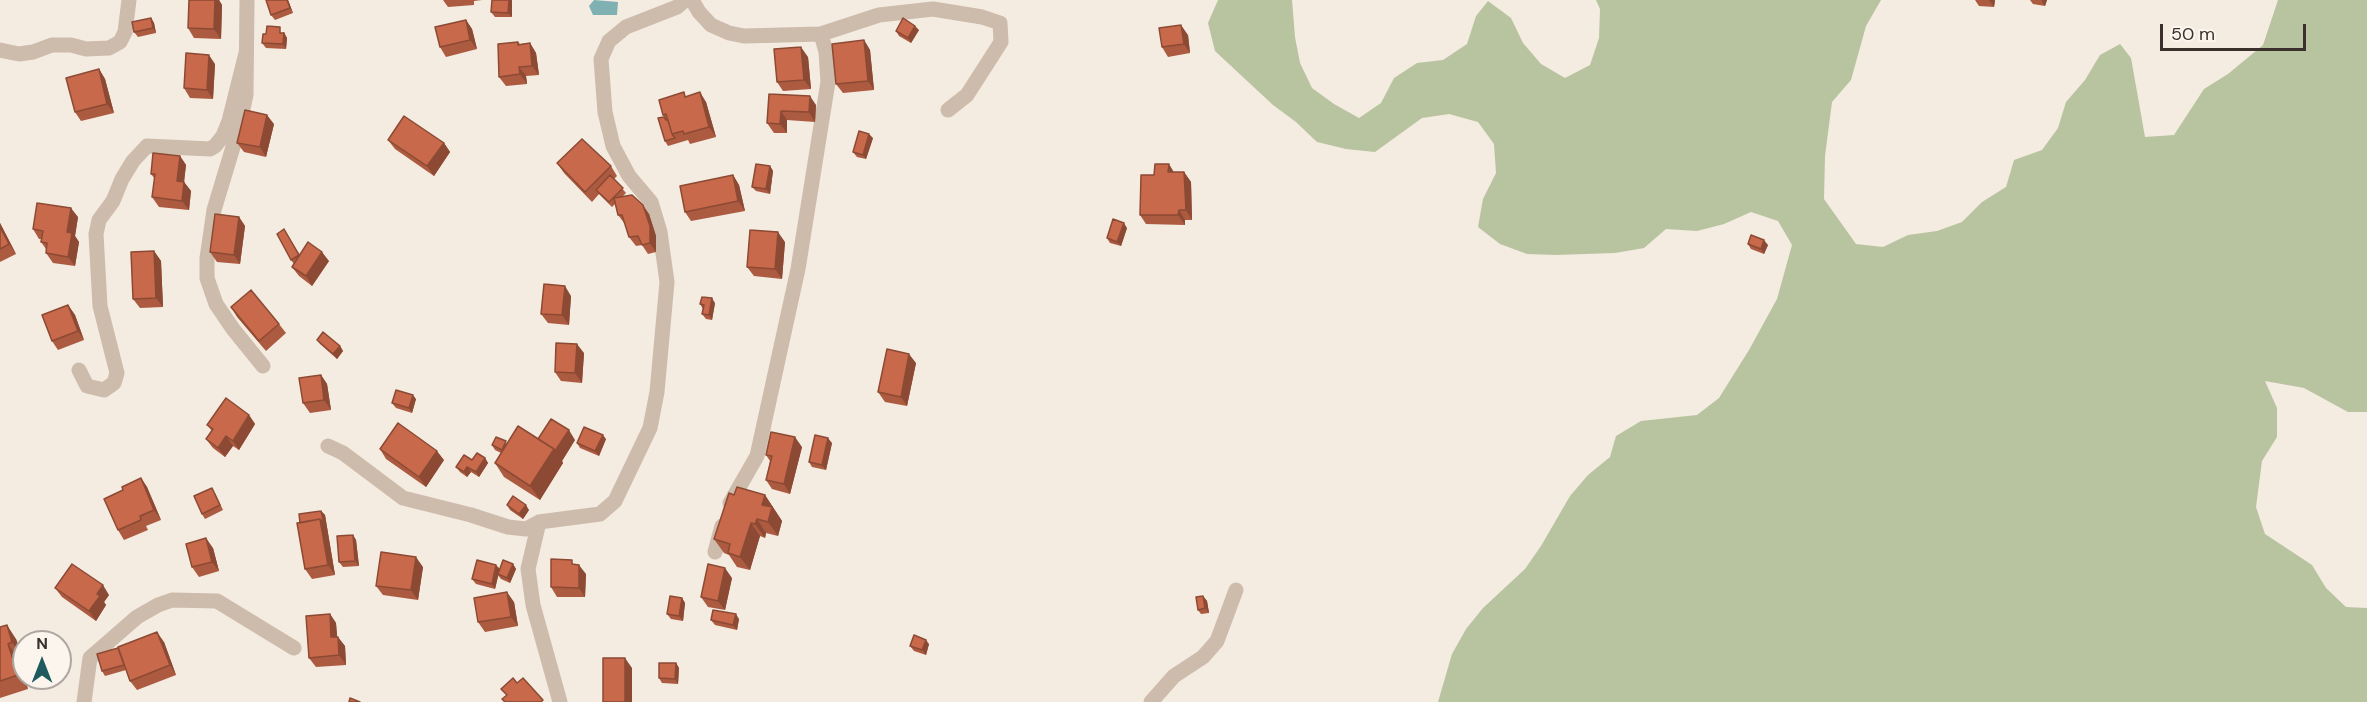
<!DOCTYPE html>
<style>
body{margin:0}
#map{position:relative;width:2367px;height:702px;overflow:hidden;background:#f4ebe1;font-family:"DM Sans",sans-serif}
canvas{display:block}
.north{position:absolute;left:12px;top:630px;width:60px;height:60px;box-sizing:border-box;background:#fbf5ee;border:2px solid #aea6a0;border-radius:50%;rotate:0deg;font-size:16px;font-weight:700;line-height:24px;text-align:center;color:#3b302b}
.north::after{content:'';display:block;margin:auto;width:21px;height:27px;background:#1f5a5e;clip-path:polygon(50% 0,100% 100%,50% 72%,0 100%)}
.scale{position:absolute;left:2160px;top:24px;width:146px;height:27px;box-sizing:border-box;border:3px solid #3b302b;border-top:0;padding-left:8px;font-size:18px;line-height:21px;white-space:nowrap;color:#3b302b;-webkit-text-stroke:4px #fbf5ee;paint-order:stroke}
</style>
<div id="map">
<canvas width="2367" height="702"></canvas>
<div class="north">N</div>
<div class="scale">50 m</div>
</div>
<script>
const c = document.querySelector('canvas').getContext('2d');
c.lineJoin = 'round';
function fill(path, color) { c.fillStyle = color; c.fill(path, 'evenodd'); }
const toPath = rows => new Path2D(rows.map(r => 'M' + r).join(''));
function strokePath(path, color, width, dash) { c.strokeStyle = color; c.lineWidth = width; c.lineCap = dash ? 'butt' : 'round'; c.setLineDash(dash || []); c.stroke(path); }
const green = toPath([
 [1218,0,1292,0,1295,37,1300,63,1312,88,1334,104,1359,118,1381,103,1394,78,1417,63,1443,60,1467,44,1476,16,1488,1,1511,18,1523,43,1541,64,1565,78,1590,65,1599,38,1600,9,1596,0,1881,0,1866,26,1851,80,1832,102,1825,156,1824,199,1856,244,1883,247,1908,235,1937,231,1962,222,1982,202,2006,187,2014,160,2042,150,2058,128,2066,102,2085,80,2100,55,2120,44,2131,58,2145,137,2174,135,2204,89,2228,74,2263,45,2278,0,2367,0,2367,412,2348,412,2304,388,2265,381,2277,408,2277,437,2262,461,2256,507,2265,534,2312,565,2326,588,2346,607,2367,608,2367,702,1438,702,1452,654,1466,629,1483,608,1525,569,1541,546,1570,496,1588,475,1610,457,1616,436,1641,421,1697,415,1719,398,1749,350,1777,299,1792,245,1778,221,1751,212,1724,224,1697,231,1666,229,1644,248,1615,253,1556,255,1527,254,1500,244,1478,227,1483,199,1496,173,1494,144,1478,122,1449,114,1422,118,1375,152,1346,149,1317,142,1296,122,1273,105,1215,51,1208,23]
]);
const water = toPath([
 [594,0,618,2,617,15,593,15,589,6]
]);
const minor = toPath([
 [247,0,246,95,239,127,214,210,207,258,207,278,216,304,233,329,263,366],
 [692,0,699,12,711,25,729,33,744,36,821,34,826,52,828,82,798,269,757,456,730,503],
 [821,34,879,15,933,9,982,17,1000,23,1001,42,967,95,948,110],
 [0,50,19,54,33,52,52,45,71,45,86,49,109,48,120,42,125,32,129,0],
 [79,370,87,386,104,390,114,383,117,373,100,306,96,234,99,220,113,201,122,179,133,161,147,146,210,149,215,146,223,136,229,121,246,53],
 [328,446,343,453,403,498,471,515,508,527,526,529,539,522,600,514,615,501,650,428,657,392,667,282,660,232,651,202,629,176,613,146,605,112,601,59,609,41,626,27,677,7,685,0],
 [539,522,528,569,533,605,560,702],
 [715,552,722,526],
 [84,702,90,658,137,617,158,605,172,600,217,601,294,648],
 [1151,702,1174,676,1203,657,1217,641,1236,590]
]);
const wall = toPath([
 [189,0,219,0,222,5,221,39,194,38,188,28],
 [266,0,288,0,293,13,275,20,271,15],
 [443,0,482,0,474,1,474,5,448,7],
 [509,0,512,17,495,17,491,12],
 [1975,0,1995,0,1994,7,1979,6],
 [2030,0,2047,0,2045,6,2033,4],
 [151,18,154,23,156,33,138,37,134,32],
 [466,20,472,29,477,49,446,57,440,47],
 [919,30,911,43,899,36,896,31],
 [284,32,287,38,286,49,266,48,262,43],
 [1188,35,1190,53,1168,57,1162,47],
 [864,40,870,50,874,90,843,93,836,84],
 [518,42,520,44,530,43,536,53,539,75,526,76,527,84,506,86,499,77],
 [808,57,811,89,783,91,777,82],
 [215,64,213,99,190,98,184,88],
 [99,69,105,79,114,113,81,121,75,112],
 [769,94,816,105,815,122,787,120,787,133,774,133,767,123],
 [687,96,706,102,716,137,690,144,688,140,668,146,665,141,664,117,663,115],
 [274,124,266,157,244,152,237,143],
 [873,138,866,159,857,157,853,152],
 [388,140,444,143,450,152,434,176,395,149],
 [180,156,186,165,184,182,191,191,189,210,159,207,152,197,155,179,151,174],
 [557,163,611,166,617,176,614,179,626,193,623,196,649,214,656,236,656,252,648,254,642,245,636,246,629,237,625,224,618,215,615,204,612,207,599,194,592,202,564,173],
 [770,166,773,171,770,194,756,191,752,187],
 [1174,172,1184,172,1191,182,1192,220,1185,220,1185,225,1146,224,1140,215,1154,175],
 [733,175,739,185,745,211,691,221,685,212],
 [78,217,75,236,79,242,75,266,53,263,46,253,46,249,41,242,42,239,39,239,33,229],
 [239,217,245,226,240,264,217,262,210,252],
 [0,223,16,254,0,262],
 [1127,228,1121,246,1110,243,1107,238],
 [284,229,300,255,329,261,312,286,299,276,292,267,294,264,291,260],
 [785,242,782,279,754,276,747,267],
 [1748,244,1768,245,1764,254,1751,249],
 [154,251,161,261,163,307,140,308,133,299],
 [571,296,569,325,548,323,541,314],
 [715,303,712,320,706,319,702,314,703,309,700,304],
 [68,305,75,315,84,340,58,350,52,341],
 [231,307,279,324,286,333,266,351,237,317],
 [317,340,340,346,343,351,337,359,320,344],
 [584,353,582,383,561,381,555,372],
 [916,363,907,406,885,402,878,392],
 [321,375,327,384,331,410,310,413,303,403],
 [416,399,412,413,396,408,392,403],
 [249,415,255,424,239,450,233,446,225,457,213,448,206,439,212,431,207,425],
 [538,439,575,440,562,461,563,463,540,500,504,477,495,463,501,453,495,450,492,445],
 [606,439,599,456,580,448,577,443],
 [832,443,826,470,812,467,809,462],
 [802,447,790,494,772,489,766,480,770,461,766,455],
 [380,449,444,460,426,487,386,459],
 [485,458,488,463,479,477,471,472,467,477,460,472,456,467,472,460],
 [141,478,147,487,161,520,146,526,148,530,124,540,118,530,123,490],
 [215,493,223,510,205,519,202,514],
 [734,495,765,495,782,521,778,536,766,533,765,538,760,536,750,570,737,567,729,555,724,553,714,539],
 [507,505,529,510,523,519,510,510],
 [321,511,325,515,335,575,312,579,305,569,300,523],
 [353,535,356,540,359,566,343,567,339,562],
 [213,548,219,571,199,577,192,567],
 [513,564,516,569,510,583,501,579,498,575,495,589,476,584,472,579],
 [423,567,418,600,383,595,376,586],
 [586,574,585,597,557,597,551,587],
 [732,578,725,610,708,607,701,597],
 [55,588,109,595,104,602,106,605,96,621,62,597],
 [1203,596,1207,601,1209,613,1201,614,1198,610],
 [682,598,685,603,683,621,671,619,667,614],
 [514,602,518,626,485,632,478,622],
 [330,614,336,623,337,637,345,646,346,665,316,667,309,658],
 [739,619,737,630,715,625,711,620],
 [0,627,16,639,22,656,17,657,28,689,0,698],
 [164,642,176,675,137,690,130,681,126,670,105,676,102,671],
 [929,644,926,655,914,651,910,646],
 [676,663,679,668,678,684,662,683,659,678]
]);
const shadedWall = toPath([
 [215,0,219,0,222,5,221,39,214,29],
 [287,0,288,0,293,13,290,8],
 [509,0,512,0,512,17,508,13],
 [1989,0,1995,0,1994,7],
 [2042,0,2047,0,2045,6,2042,2],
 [151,18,154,23,156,33,153,28],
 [466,20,472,29,477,49,470,40],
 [1181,25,1188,35,1190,53,1184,44],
 [915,26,919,30,911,43,908,38],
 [284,33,287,38,286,49,283,44],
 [864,40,870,50,874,90,868,81],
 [530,43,536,53,539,75,532,66],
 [801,47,808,57,811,89,804,80],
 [209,55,215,64,213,99,207,90],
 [519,67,526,76,527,84,520,74],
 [99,69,105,79,114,113,107,104],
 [700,92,706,102,716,137,709,127],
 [810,96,816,105,815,122,809,112],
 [781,111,787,120,787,133,780,124],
 [267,115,274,124,266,157,260,147],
 [869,134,873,138,866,159,863,155],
 [444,143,450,152,434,176,427,166],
 [180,156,186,165,184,182,191,191,189,210,182,201,177,181],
 [1169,164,1175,174,1168,172],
 [770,166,773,171,770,194,766,189],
 [1184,172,1191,182,1192,220,1186,210],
 [733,175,739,185,745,211,738,201],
 [643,205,649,214,656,236,656,252,650,243],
 [71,208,78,217,75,236,79,242,75,266,68,257,67,232],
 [1179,210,1185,220,1185,225,1178,215],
 [239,217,245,226,240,264,234,255],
 [0,223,16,254,9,244,0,227],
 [1124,223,1127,228,1121,246,1117,242],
 [778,232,785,242,782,279,775,269],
 [1764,240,1768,245,1764,254,1761,249],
 [154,251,161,261,163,307,156,298],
 [322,252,329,261,312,286,306,276],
 [565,286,571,296,569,325,562,315],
 [712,298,715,303,712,320,709,315],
 [68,305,75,315,84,340,78,331],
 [577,344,584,353,582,383,575,373],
 [340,346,343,351,337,359,333,354],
 [909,354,916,363,907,406,901,397],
 [321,375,327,384,331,410,324,400],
 [413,395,416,399,412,413,409,408],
 [249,415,255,424,239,450,233,441],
 [569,430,575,440,562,461,563,463,540,500,530,486,554,449],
 [603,435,606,439,599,456,595,451],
 [226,436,233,446,225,457,218,448],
 [795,437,802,447,790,494,784,484],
 [828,438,832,443,826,470,822,465],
 [437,451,444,460,426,487,419,477],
 [485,458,488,463,479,477,476,472],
 [467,467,471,472,467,477,464,472],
 [141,478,147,487,161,520,154,510],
 [765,495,782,521,778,536,768,522,762,505],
 [526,505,529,510,523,519,519,514],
 [321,511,325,515,335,575,328,565,320,519],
 [757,519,766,533,765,538,755,524],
 [751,523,760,536,750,570,740,557],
 [353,535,356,540,359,566,355,561],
 [206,538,213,548,219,571,212,562],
 [416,557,423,567,418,600,411,590],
 [513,564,516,569,510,583,507,578],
 [496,565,500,569,495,589,492,584],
 [579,565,586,574,585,597,579,588],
 [725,568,732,578,725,610,718,601],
 [103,585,109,595,104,602,106,605,96,621,89,611,97,594],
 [507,592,514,602,518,626,511,617],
 [1203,596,1207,601,1209,613,1205,608],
 [682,598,685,603,683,621,679,616],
 [330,614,336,623,338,647,331,637],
 [736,614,739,619,737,630,733,625],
 [7,625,16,639,22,656,12,642],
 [157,632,164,642,176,675,170,665],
 [338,637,345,646,346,665,339,655],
 [926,640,929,644,926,655,922,650],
 [8,644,17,657,28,689,18,675],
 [625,658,632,668,632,702,625,702],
 [676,663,679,668,678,684,675,679]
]);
const building = toPath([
 [189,0,215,0,214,29,188,28,189,0],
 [266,0,287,0,290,8,271,15,266,0],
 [492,0,509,0,508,13,491,12,492,0],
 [151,18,153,28,134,32,132,22,151,18],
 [903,18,915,26,908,38,896,31,903,18],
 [466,20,470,40,440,47,435,27,466,20],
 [1181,25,1184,44,1162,47,1159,28,1181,25],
 [267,26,280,27,280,33,284,33,283,44,262,43,263,34,266,34,267,26],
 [864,40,868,81,836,84,832,44,864,40],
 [518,42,518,45,530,43,532,66,519,67,520,74,499,77,498,44,518,42],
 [801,47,804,80,777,82,774,49,801,47],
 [186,53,209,55,207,90,184,88,186,53],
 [99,69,107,104,75,112,66,78,99,69],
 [684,92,685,97,700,92,709,127,684,134,683,131,672,134,666,114,663,115,659,100,684,92],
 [769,94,810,96,809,112,781,111,780,124,767,123,769,94],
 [245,110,267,115,260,147,237,143,245,110],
 [404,116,444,143,427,166,388,140,404,116],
 [664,117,666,120,668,120,672,134,675,138,665,141,658,118,664,117],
 [859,131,869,134,863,155,853,152,859,131],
 [582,139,611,166,585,192,557,163,582,139],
 [153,153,180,156,177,181,184,182,182,201,152,197,155,174,151,174,153,153],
 [756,164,770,166,766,189,752,187,756,164],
 [1155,164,1169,164,1168,172,1184,172,1186,210,1179,210,1178,215,1140,215,1141,175,1154,175,1155,164],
 [610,175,623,188,609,202,596,190,610,175],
 [733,175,738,201,685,212,680,186,733,175],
 [632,195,643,205,650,226,650,243,642,245,638,236,629,237,622,215,618,215,614,198,632,195],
 [37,203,71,208,67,232,72,233,68,257,46,253,47,243,41,242,43,231,33,229,37,203],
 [215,214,239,217,234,255,210,252,215,214],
 [1113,219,1124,223,1117,242,1107,238,1113,219],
 [0,227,9,244,0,249,0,227],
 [284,229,299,255,291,260,277,234,284,229],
 [750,230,778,232,775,269,747,267,750,230],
 [1751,235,1764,240,1761,249,1748,244,1751,235],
 [308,242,322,252,306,276,292,267,308,242],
 [154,251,156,298,133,299,131,252,154,251],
 [544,284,565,286,562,315,541,314,544,284],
 [251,290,279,324,259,341,231,307,251,290],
 [702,297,712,298,709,315,702,314,704,305,700,304,702,297],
 [68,305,78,331,52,341,42,315,68,305],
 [323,332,340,346,333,354,317,340,323,332],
 [556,343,577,344,575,373,555,372,556,343],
 [887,349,909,354,901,397,878,392,887,349],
 [321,375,324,400,303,403,299,378,321,375],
 [396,390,413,395,409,408,392,403,396,390],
 [226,398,249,415,233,441,226,436,218,448,206,439,213,429,207,425,226,398],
 [551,419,569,430,555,451,554,449,538,439,551,419],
 [398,423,437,451,419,477,380,449,398,423],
 [518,426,554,449,530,486,495,463,518,426],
 [584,427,603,435,595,451,577,443,584,427],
 [771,432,795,437,784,484,766,480,772,456,766,455,771,432],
 [815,435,828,438,822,465,809,462,815,435],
 [496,437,506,441,502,450,492,445,496,437],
 [477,453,485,458,476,472,467,467,464,472,456,467,464,455,472,460,477,453],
 [141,478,154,510,140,516,141,520,118,530,104,499,123,490,122,487,141,478],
 [737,487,765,495,762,505,772,507,768,522,757,519,755,524,751,523,740,557,728,553,730,544,714,539,729,493,734,495,737,487],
 [212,488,220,505,202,514,194,496,212,488],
 [513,496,526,505,519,514,507,505,513,496],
 [321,511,324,524,320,519,300,523,299,514,321,511],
 [320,519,328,565,305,569,297,523,320,519],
 [353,535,355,561,339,562,337,536,353,535],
 [206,538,212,562,192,567,186,544,206,538],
 [381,552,416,557,411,590,376,586,381,552],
 [551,559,572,560,572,564,579,565,579,588,551,587,551,559],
 [477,560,496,565,492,584,472,579,477,560],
 [503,560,513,564,507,578,498,574,503,560],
 [72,564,103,585,97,594,100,596,89,611,55,588,72,564],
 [708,564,725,568,718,601,701,597,708,564],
 [507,592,511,617,478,622,474,598,507,592],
 [670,596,682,598,679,616,667,614,670,596],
 [1203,596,1205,608,1198,610,1196,597,1203,596],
 [713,610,736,614,733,625,711,620,713,610],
 [330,614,331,637,338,637,339,655,309,658,306,616,330,614],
 [7,625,12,642,8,644,18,675,0,681,0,627,7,625],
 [157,632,170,665,130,681,118,647,157,632],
 [914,635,926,640,922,650,910,646,914,635],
 [118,648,124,665,102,671,97,654,118,648],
 [603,658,625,658,625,702,603,702,603,658],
 [659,663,676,663,675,679,659,678,659,663],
 [513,678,517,683,523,678,543,700,541,702,505,702,502,699,507,695,501,689,513,678],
 [350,698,360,702,349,702,350,698]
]);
fill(green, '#b8c4a0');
fill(water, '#7fb0b2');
strokePath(minor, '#cdbbac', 15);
fill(wall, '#ac5a40');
fill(shadedWall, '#8c4a34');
fill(building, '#c8694b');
strokePath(building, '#8c4a34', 1.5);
</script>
